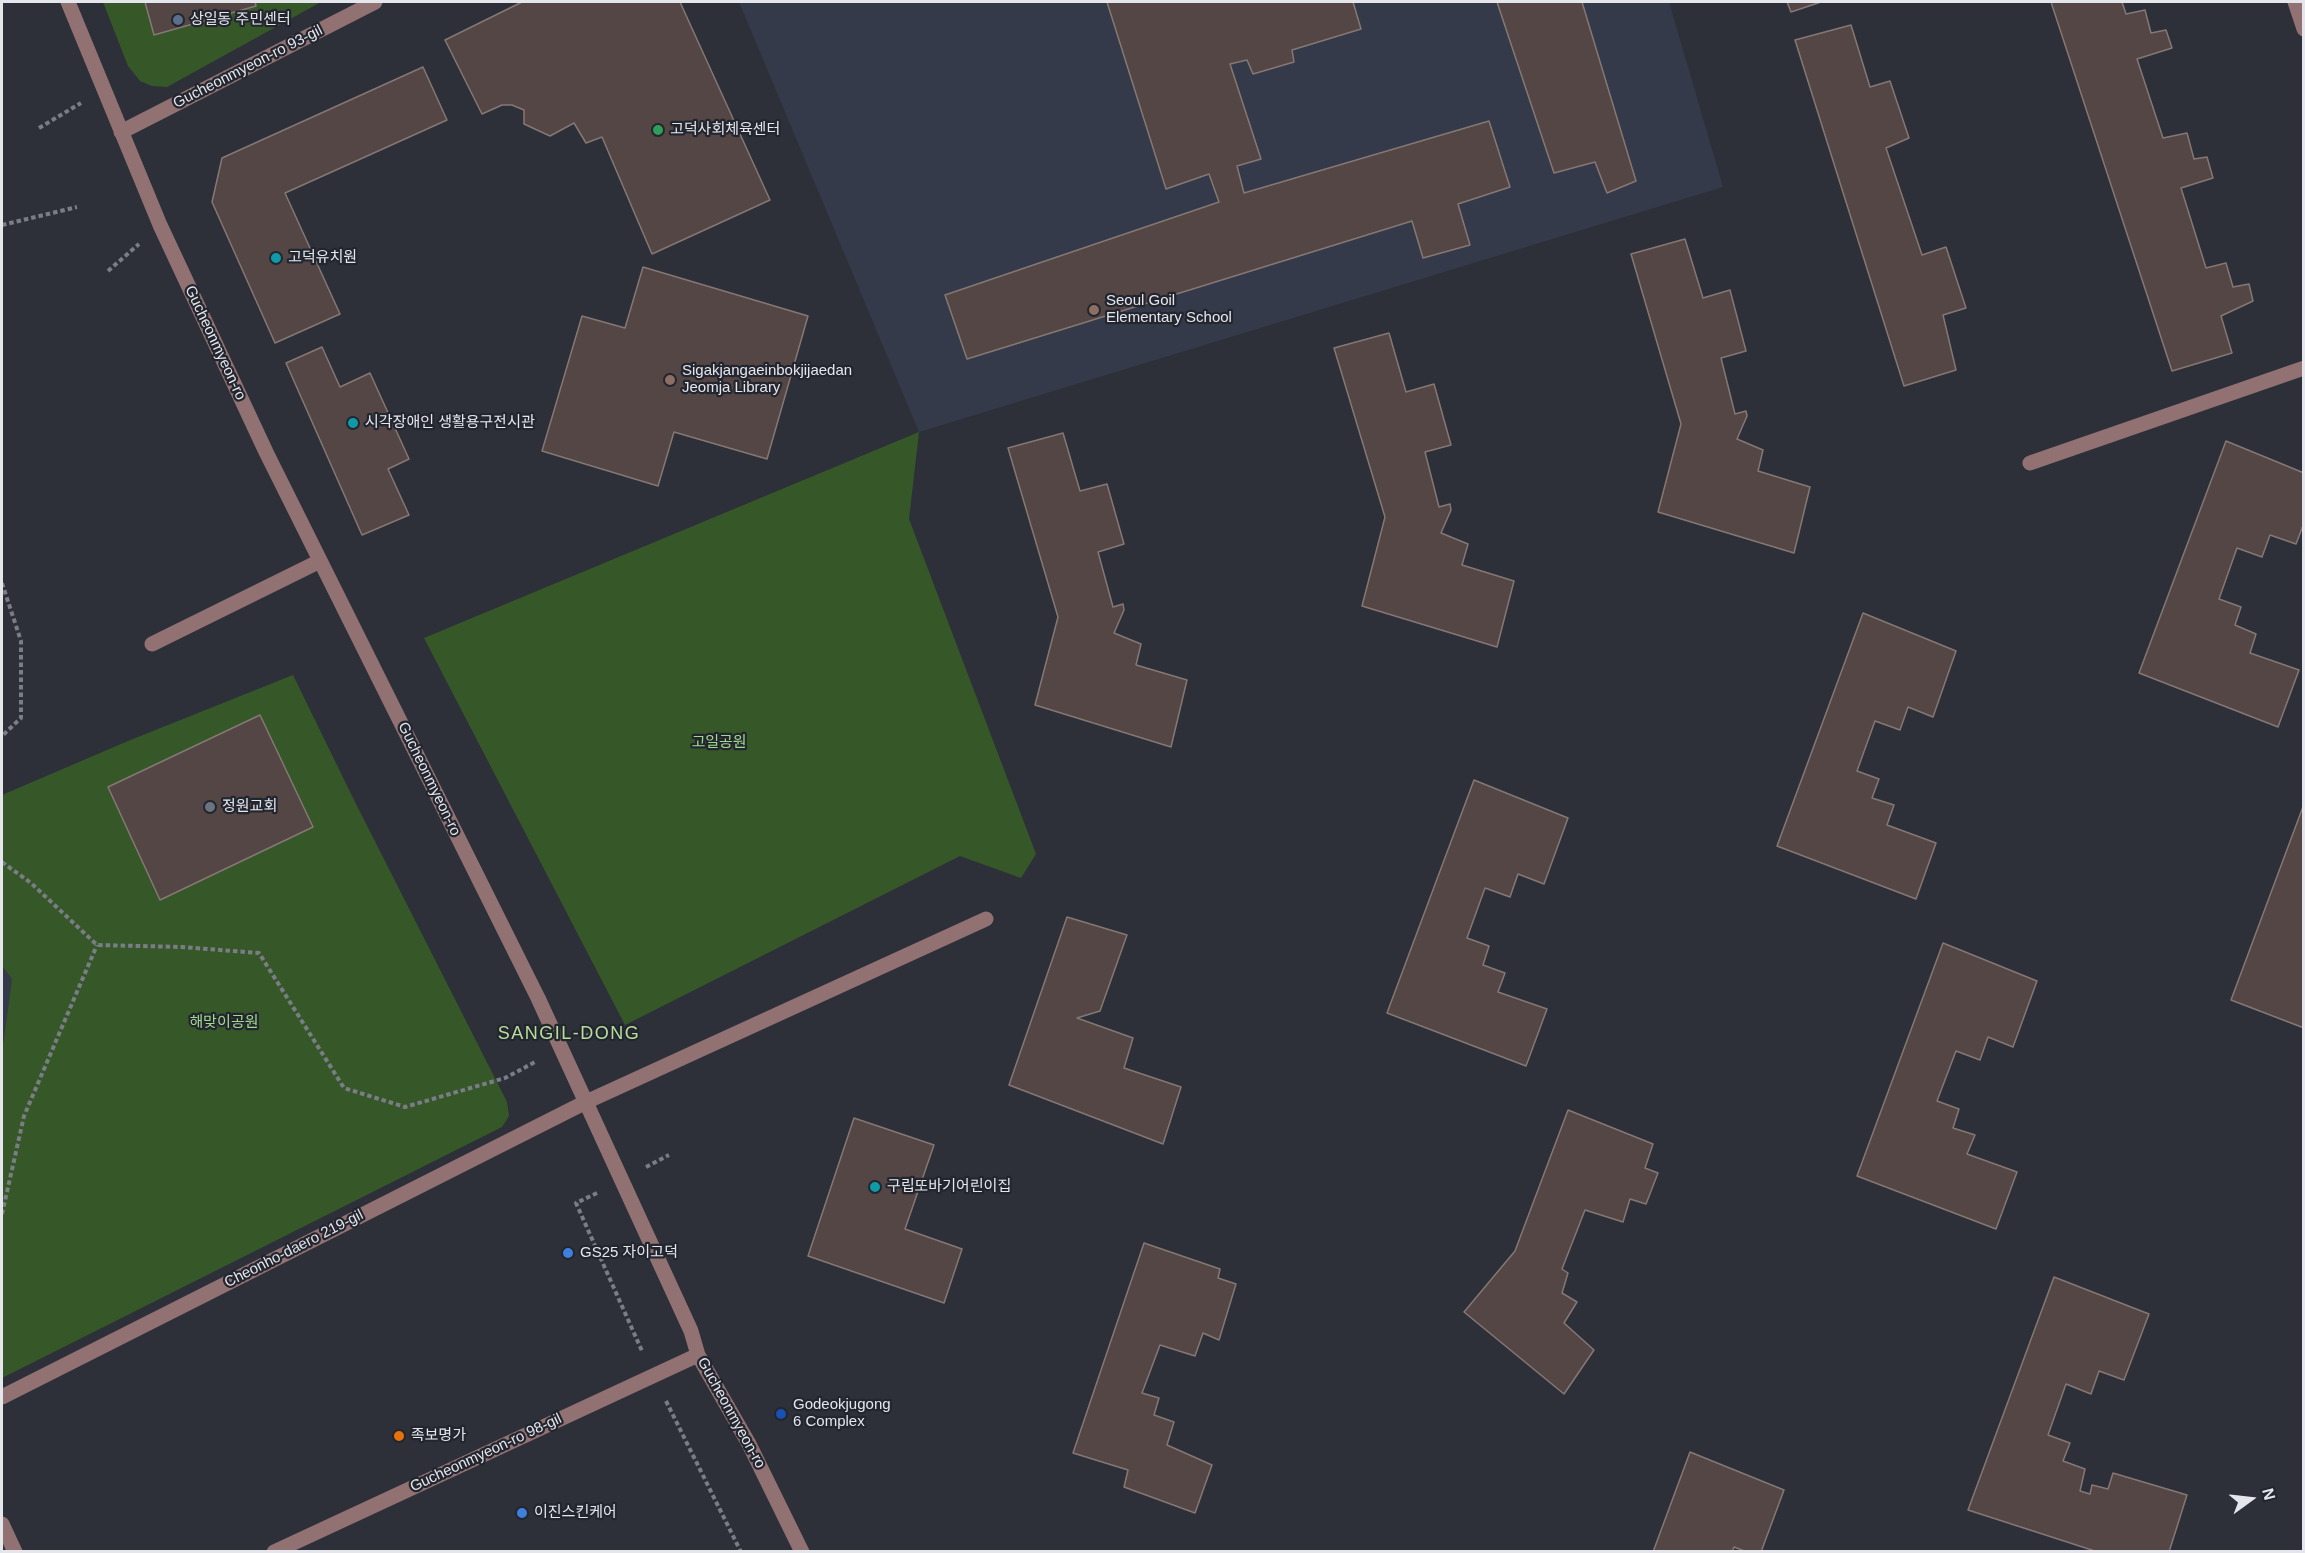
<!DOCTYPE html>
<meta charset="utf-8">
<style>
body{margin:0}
#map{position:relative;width:2305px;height:1553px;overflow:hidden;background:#2d3039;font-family:Arial,sans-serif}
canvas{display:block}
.frame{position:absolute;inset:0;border:3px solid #e4e6ec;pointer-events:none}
.north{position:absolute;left:2221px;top:1469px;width:60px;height:60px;-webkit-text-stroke:4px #23262f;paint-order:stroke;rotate:75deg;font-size:16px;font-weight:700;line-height:24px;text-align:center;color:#e4e6ec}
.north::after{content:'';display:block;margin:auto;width:21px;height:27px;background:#e4e6ec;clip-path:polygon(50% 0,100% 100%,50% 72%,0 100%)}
</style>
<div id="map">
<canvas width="2305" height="1553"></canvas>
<div class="frame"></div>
<div class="north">N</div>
</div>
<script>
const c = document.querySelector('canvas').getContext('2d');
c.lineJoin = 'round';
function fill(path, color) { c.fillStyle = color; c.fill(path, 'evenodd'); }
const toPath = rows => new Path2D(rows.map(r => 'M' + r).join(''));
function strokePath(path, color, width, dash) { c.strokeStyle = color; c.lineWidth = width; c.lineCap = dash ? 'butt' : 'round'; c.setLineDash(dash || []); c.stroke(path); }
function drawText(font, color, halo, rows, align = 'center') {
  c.font = font + ' Arial,"Noto Sans KR",sans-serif'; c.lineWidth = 4.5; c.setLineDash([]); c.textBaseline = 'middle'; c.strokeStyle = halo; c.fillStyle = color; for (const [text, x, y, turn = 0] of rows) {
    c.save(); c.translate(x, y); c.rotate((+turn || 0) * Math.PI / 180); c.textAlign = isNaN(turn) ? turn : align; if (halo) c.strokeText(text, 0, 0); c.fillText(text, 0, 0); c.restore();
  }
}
const built = toPath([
 [739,2,1669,2,1723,187,919,432],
 [2,966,12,979,2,1052]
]);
const green = toPath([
 [103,2,321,2,167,87,152,86,140,81,128,66],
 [919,432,909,519,1036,854,1021,878,960,856,625,1025,424,638],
 [293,675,353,798,507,1102,509,1116,502,1127,2,1378,2,1052,12,979,2,966,2,795,128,741]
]);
const building = toPath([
 [145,2,255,2,256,6,154,35,145,2],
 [522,2,680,2,770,200,652,254,602,137,586,143,574,123,550,136,524,124,524,110,512,105,502,105,482,114,445,40,522,2],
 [1107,2,1353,2,1361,29,1292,50,1294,62,1253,74,1247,60,1230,64,1261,159,1237,166,1244,193,1489,121,1510,187,1458,204,1470,245,1423,258,1412,221,967,359,945,295,1219,202,1209,174,1166,189,1107,2],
 [1497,2,1582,2,1636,181,1607,193,1595,162,1554,173,1497,2],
 [1787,2,1821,2,1791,12,1787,2],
 [2051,2,2122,2,2126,14,2145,10,2151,33,2166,30,2172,48,2137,59,2163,138,2187,133,2194,159,2207,157,2213,178,2181,188,2206,268,2226,263,2233,287,2249,284,2253,301,2221,316,2232,353,2172,371,2051,2],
 [1851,25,1870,87,1890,81,1909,138,1886,148,1922,255,1946,247,1966,308,1943,315,1956,370,1904,386,1795,40,1851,25],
 [423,67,447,120,285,193,340,314,275,343,212,202,222,158,423,67],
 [1685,239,1703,298,1730,290,1746,351,1721,358,1735,414,1746,411,1747,416,1737,439,1763,450,1758,471,1810,487,1794,553,1658,512,1681,424,1631,254,1685,239],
 [643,267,808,316,767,459,674,432,658,486,542,451,582,316,625,328,643,267],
 [1389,333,1406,392,1434,384,1451,445,1425,452,1439,507,1450,504,1451,510,1441,533,1468,544,1462,565,1514,581,1497,647,1362,606,1385,517,1334,348,1389,333],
 [322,347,340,387,370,373,409,459,388,469,409,515,362,535,286,363,322,347],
 [1063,433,1080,491,1107,484,1124,544,1098,552,1113,607,1123,604,1124,610,1114,633,1141,644,1136,665,1187,680,1171,747,1035,705,1058,617,1008,448,1063,433],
 [2226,441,2304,473,2304,523,2296,544,2270,535,2262,557,2237,548,2219,599,2241,607,2235,625,2256,634,2250,653,2299,670,2278,727,2139,673,2226,441],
 [1863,613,1956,651,1933,717,1908,707,1900,730,1875,721,1857,771,1879,779,1872,798,1894,805,1887,825,1936,843,1916,899,1777,846,1863,613],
 [260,715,313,827,160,900,108,787,260,715],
 [1474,780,1568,818,1544,884,1518,874,1510,897,1485,888,1467,938,1489,946,1483,965,1505,973,1498,992,1547,1009,1526,1066,1387,1013,1474,780],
 [2304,804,2304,1028,2231,1000,2304,804],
 [1067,917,1127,935,1100,1011,1077,1018,1133,1038,1124,1068,1181,1087,1163,1144,1009,1085,1067,917],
 [1943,943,2037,981,2013,1047,1988,1037,1980,1060,1956,1051,1937,1101,1959,1109,1953,1128,1975,1135,1967,1154,2017,1172,1996,1229,1857,1176,1943,943],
 [1568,1110,1653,1144,1645,1168,1658,1173,1646,1204,1630,1199,1623,1222,1585,1210,1562,1269,1568,1273,1562,1293,1577,1302,1564,1323,1594,1350,1564,1394,1464,1312,1515,1251,1568,1110],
 [854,1118,934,1145,905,1229,962,1249,944,1303,808,1256,854,1118],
 [1144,1243,1220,1269,1218,1278,1236,1284,1219,1340,1203,1333,1195,1356,1160,1345,1142,1393,1159,1398,1154,1415,1174,1422,1167,1445,1212,1465,1195,1513,1124,1487,1128,1470,1073,1453,1144,1243],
 [2054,1277,2149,1314,2124,1380,2099,1371,2091,1394,2066,1384,2048,1435,2070,1443,2063,1461,2085,1469,2080,1491,2090,1494,2092,1485,2108,1489,2113,1473,2187,1495,2169,1552,2098,1552,1968,1510,2054,1277],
 [1690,1452,1784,1490,1761,1552,1747,1552,1734,1547,1732,1552,1653,1552,1690,1452]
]);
const path = toPath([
 [39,128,81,103],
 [2,225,77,207],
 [108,271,139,244],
 [2,583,21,641,21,718,2,736],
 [2,862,31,883,97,945,182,947,259,953,344,1088,405,1107,505,1078,537,1061],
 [586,1036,596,1031],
 [646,1167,669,1155],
 [597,1193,576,1203,642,1351],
 [2,1214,24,1116,97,945],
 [666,1401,741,1552]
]);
const minor = toPath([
 [68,2,160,225,266,452,538,998,691,1331,698,1355,749,1444,802,1552],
 [2295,2,2304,29],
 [121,132,375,2],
 [2030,463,2304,368],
 [152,644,320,561],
 [2,1397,586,1102,986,919],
 [2,1524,15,1552],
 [274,1552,698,1355]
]);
const markers = [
 [178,20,6,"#5c6f8a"],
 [658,130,6,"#2e9e5b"],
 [276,258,6,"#0f9aa8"],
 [1094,310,6,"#8d6e63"],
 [670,380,6,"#8d6e63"],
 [353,423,6,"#0f9aa8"],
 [210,807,6,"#6b7280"],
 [875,1187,6,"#0f9aa8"],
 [568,1253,6,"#3f7fe0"],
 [781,1414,6,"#1a4fb4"],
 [399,1436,6,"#e8710a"],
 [522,1513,6,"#3f7fe0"]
];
const poiNames = [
 ["상일동 주민센터",190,20],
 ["고덕사회체육센터",670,130],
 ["고덕유치원",288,258],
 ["Seoul Goil",1106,301],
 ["Elementary School",1106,318],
 ["Sigakjangaeinbokjijaedan",682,371],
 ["Jeomja Library",682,388],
 ["시각장애인 생활용구전시관",365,423],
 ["정원교회",222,807],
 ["구립또바기어린이집",887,1187],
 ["GS25 자이고덕",580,1253],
 ["Godeokjugong",793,1405],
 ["6 Complex",793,1422],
 ["족보명가",411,1436],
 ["이진스킨케어",534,1513]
];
const streetNames = [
 ["Gucheonmyeon-ro 93-gil",248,67,-27],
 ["Gucheonmyeon-ro",215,343,65],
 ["Gucheonmyeon-ro",429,779,64],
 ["Cheonho-daero 219-gil",294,1249,-27],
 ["Gucheonmyeon-ro",731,1413,61],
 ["Gucheonmyeon-ro 98-gil",486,1453,-25]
];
const parkNames = [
 ["고일공원",719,743],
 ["해맞이공원",224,1023]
];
const quarterNames = [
 ["SANGIL-DONG",569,1034]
];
fill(built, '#343a49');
fill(green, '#365829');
fill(building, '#534644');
strokePath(building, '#857874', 1.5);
strokePath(path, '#7a7d85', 4, [4.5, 3]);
strokePath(minor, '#917172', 15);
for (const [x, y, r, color] of markers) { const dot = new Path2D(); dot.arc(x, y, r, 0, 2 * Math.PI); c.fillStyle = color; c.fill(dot); strokePath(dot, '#23262f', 2); }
drawText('15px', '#e4e6ec', '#23262f', poiNames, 'left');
drawText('15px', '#e4e6ec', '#23262f', streetNames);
drawText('15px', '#a1da8b', '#23262f', parkNames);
c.letterSpacing = '1.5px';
drawText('18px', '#b7df9c', '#23262f', quarterNames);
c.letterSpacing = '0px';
</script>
